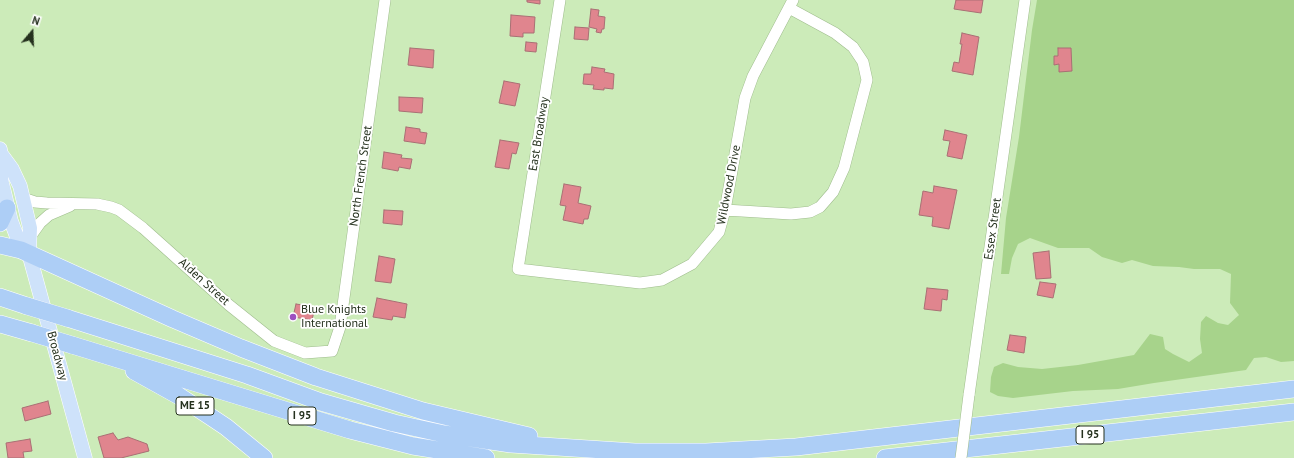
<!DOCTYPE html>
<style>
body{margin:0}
#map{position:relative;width:1294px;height:458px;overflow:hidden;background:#ccebb9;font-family:"PT Sans",sans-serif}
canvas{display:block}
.north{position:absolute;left:12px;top:12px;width:40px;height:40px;-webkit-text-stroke:3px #fff;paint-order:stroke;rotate:19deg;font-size:11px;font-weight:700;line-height:16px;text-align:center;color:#25311e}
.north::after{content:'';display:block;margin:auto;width:14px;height:18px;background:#25311e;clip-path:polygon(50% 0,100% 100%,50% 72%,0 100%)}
</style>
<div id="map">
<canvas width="1294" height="458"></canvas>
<div class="north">N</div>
</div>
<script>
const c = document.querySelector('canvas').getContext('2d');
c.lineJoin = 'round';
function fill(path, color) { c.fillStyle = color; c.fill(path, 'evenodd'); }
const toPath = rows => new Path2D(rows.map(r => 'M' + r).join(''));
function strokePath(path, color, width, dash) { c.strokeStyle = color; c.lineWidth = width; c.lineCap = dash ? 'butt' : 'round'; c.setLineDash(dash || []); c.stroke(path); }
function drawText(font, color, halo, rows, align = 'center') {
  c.font = font + ' "PT Sans",sans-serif'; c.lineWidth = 3.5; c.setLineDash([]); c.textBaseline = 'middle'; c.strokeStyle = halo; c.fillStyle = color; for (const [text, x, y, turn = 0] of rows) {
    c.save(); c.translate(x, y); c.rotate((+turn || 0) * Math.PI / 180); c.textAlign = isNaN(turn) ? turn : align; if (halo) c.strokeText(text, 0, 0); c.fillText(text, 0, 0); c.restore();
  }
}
const green = toPath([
 [1037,0,1294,0,1294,361,1281,362,1266,357,1254,358,1246,370,1154,383,1118,389,1073,391,1013,398,998,396,990,392,991,377,994,367,1003,363,1018,367,1042,369,1078,365,1134,355,1150,334,1163,337,1165,349,1173,354,1189,362,1202,353,1200,339,1201,322,1206,316,1218,323,1228,325,1239,315,1230,303,1231,274,1220,269,1194,269,1179,267,1153,266,1132,260,1122,263,1102,257,1089,248,1058,248,1030,238,1018,244,1012,258,1009,274,1001,274,1006,218,1019,137,1032,30]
]);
const building = toPath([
 [527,0,540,0,540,4,527,2,527,0],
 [956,0,983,0,981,13,954,9,956,0],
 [591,9,599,10,598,16,605,17,604,29,602,29,601,33,596,32,597,29,589,27,591,9],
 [511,15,535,17,534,33,523,33,523,37,510,36,511,15],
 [575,27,589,28,588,40,574,39,575,27],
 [962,33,979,37,973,75,952,71,954,62,959,63,962,44,960,44,962,33],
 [526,42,537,43,536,52,525,51,526,42],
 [410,48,434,50,433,68,408,65,410,48],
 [1058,48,1071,48,1072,71,1059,72,1059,64,1054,65,1054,56,1058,56,1058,48],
 [592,67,605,69,604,72,614,74,613,89,604,88,604,90,593,89,594,85,583,84,584,74,591,74,592,67],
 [504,81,520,84,515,106,499,103,504,81],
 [399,97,423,98,422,113,399,111,399,97],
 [406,127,420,129,420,132,427,133,425,144,404,141,406,127],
 [945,130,967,135,962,159,947,156,950,141,943,140,945,130],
 [500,140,519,143,516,154,512,153,509,169,495,167,500,140],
 [384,152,402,155,401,158,412,159,410,169,399,167,398,171,382,168,384,152],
 [564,184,581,187,578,203,591,206,588,219,584,219,583,224,563,220,566,206,560,205,564,184],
 [934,186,957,190,949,229,932,226,933,217,919,215,923,191,933,193,934,186],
 [384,210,403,211,402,225,383,223,384,210],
 [1049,251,1051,278,1036,279,1033,253,1049,251],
 [379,256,395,259,391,283,375,281,379,256],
 [1040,282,1056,284,1053,298,1037,295,1040,282],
 [927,288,948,290,947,300,942,299,941,311,924,309,927,288],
 [377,298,407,304,405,318,393,316,392,320,373,317,377,298],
 [296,304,315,307,312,320,293,317,296,304],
 [1010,335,1026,337,1024,353,1007,350,1010,335],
 [48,401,51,414,25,421,22,408,48,401],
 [113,433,118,440,128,437,147,444,149,451,121,458,104,458,98,437,113,433],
 [30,439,32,451,23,452,24,458,8,458,6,443,30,439]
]);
const minor = toPath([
 [560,0,518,269,640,283,662,280,692,264,719,232,725,210,745,98,753,76,793,0],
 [23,198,35,202,47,203,97,204,111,207,119,210,143,228,229,305,274,341,305,353,332,351,340,327,385,0],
 [725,210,791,214,810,212,820,207,833,192,844,168,867,80,863,62,853,47,835,33,789,8],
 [30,237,40,223,49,215,70,206],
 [969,395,1025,0]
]);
const major = toPath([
 [0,149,1,154,12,169,20,186,30,228,29,254,85,458],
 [1,154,1,179,11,221,17,237,29,254]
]);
const highway = toPath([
 [0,223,7,208],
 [0,245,21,250,173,319,241,348,316,377,423,411,529,436],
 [0,297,27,306],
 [67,318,247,375,321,402,394,423,444,434,511,444,635,452,706,452,796,447,1294,389],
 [0,324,32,333],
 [72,345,350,430,413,446,486,458],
 [134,371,179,396,211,417,226,427,264,458],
 [885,458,1294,412]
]);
const minorBridge = toPath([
 [961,458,969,395]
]);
const highwayBridge = toPath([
 [27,306,67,318],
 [32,333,72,345]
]);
const markers = [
 [293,317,4,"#9d4fc0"]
];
const shields = [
 [195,406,38],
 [302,416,28],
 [1090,435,28]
];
const shieldNames = [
 ["ME 15",195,406],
 ["I 95",302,416],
 ["I 95",1090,435]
];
const streetNames = [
 ["East Broadway",539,134,-81],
 ["North French Street",361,176,-82],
 ["Wildwood Drive",729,185,-79],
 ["Essex Street",993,229,-82],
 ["Alden Street",204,282,42],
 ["Broadway",57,356,75]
];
const poiNames = [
 ["Blue Knights",301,310],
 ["International",301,324]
];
fill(green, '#a7d38b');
fill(building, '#e0858e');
strokePath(building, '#a96f74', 1);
strokePath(minor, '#9ebc8c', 12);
strokePath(major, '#fff', 15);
strokePath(highway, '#fff', 18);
strokePath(minor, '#fff', 11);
strokePath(major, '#cee2fa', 14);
strokePath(highway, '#adcef6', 17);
strokePath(minorBridge, '#9ebc8c', 12, []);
strokePath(highwayBridge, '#fff', 18, []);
strokePath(minorBridge, '#fff', 11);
strokePath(highwayBridge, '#adcef6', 17);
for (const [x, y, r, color] of markers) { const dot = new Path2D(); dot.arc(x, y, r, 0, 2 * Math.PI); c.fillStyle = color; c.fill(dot); strokePath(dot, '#fff', 1.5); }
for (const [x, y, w] of shields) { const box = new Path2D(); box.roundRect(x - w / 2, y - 9, w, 18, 3); c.fillStyle = '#fff'; c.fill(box); strokePath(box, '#25311e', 1); }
drawText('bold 11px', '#25311e', null, shieldNames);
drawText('12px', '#25311e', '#fff', streetNames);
drawText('12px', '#25311e', '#fff', poiNames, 'left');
</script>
